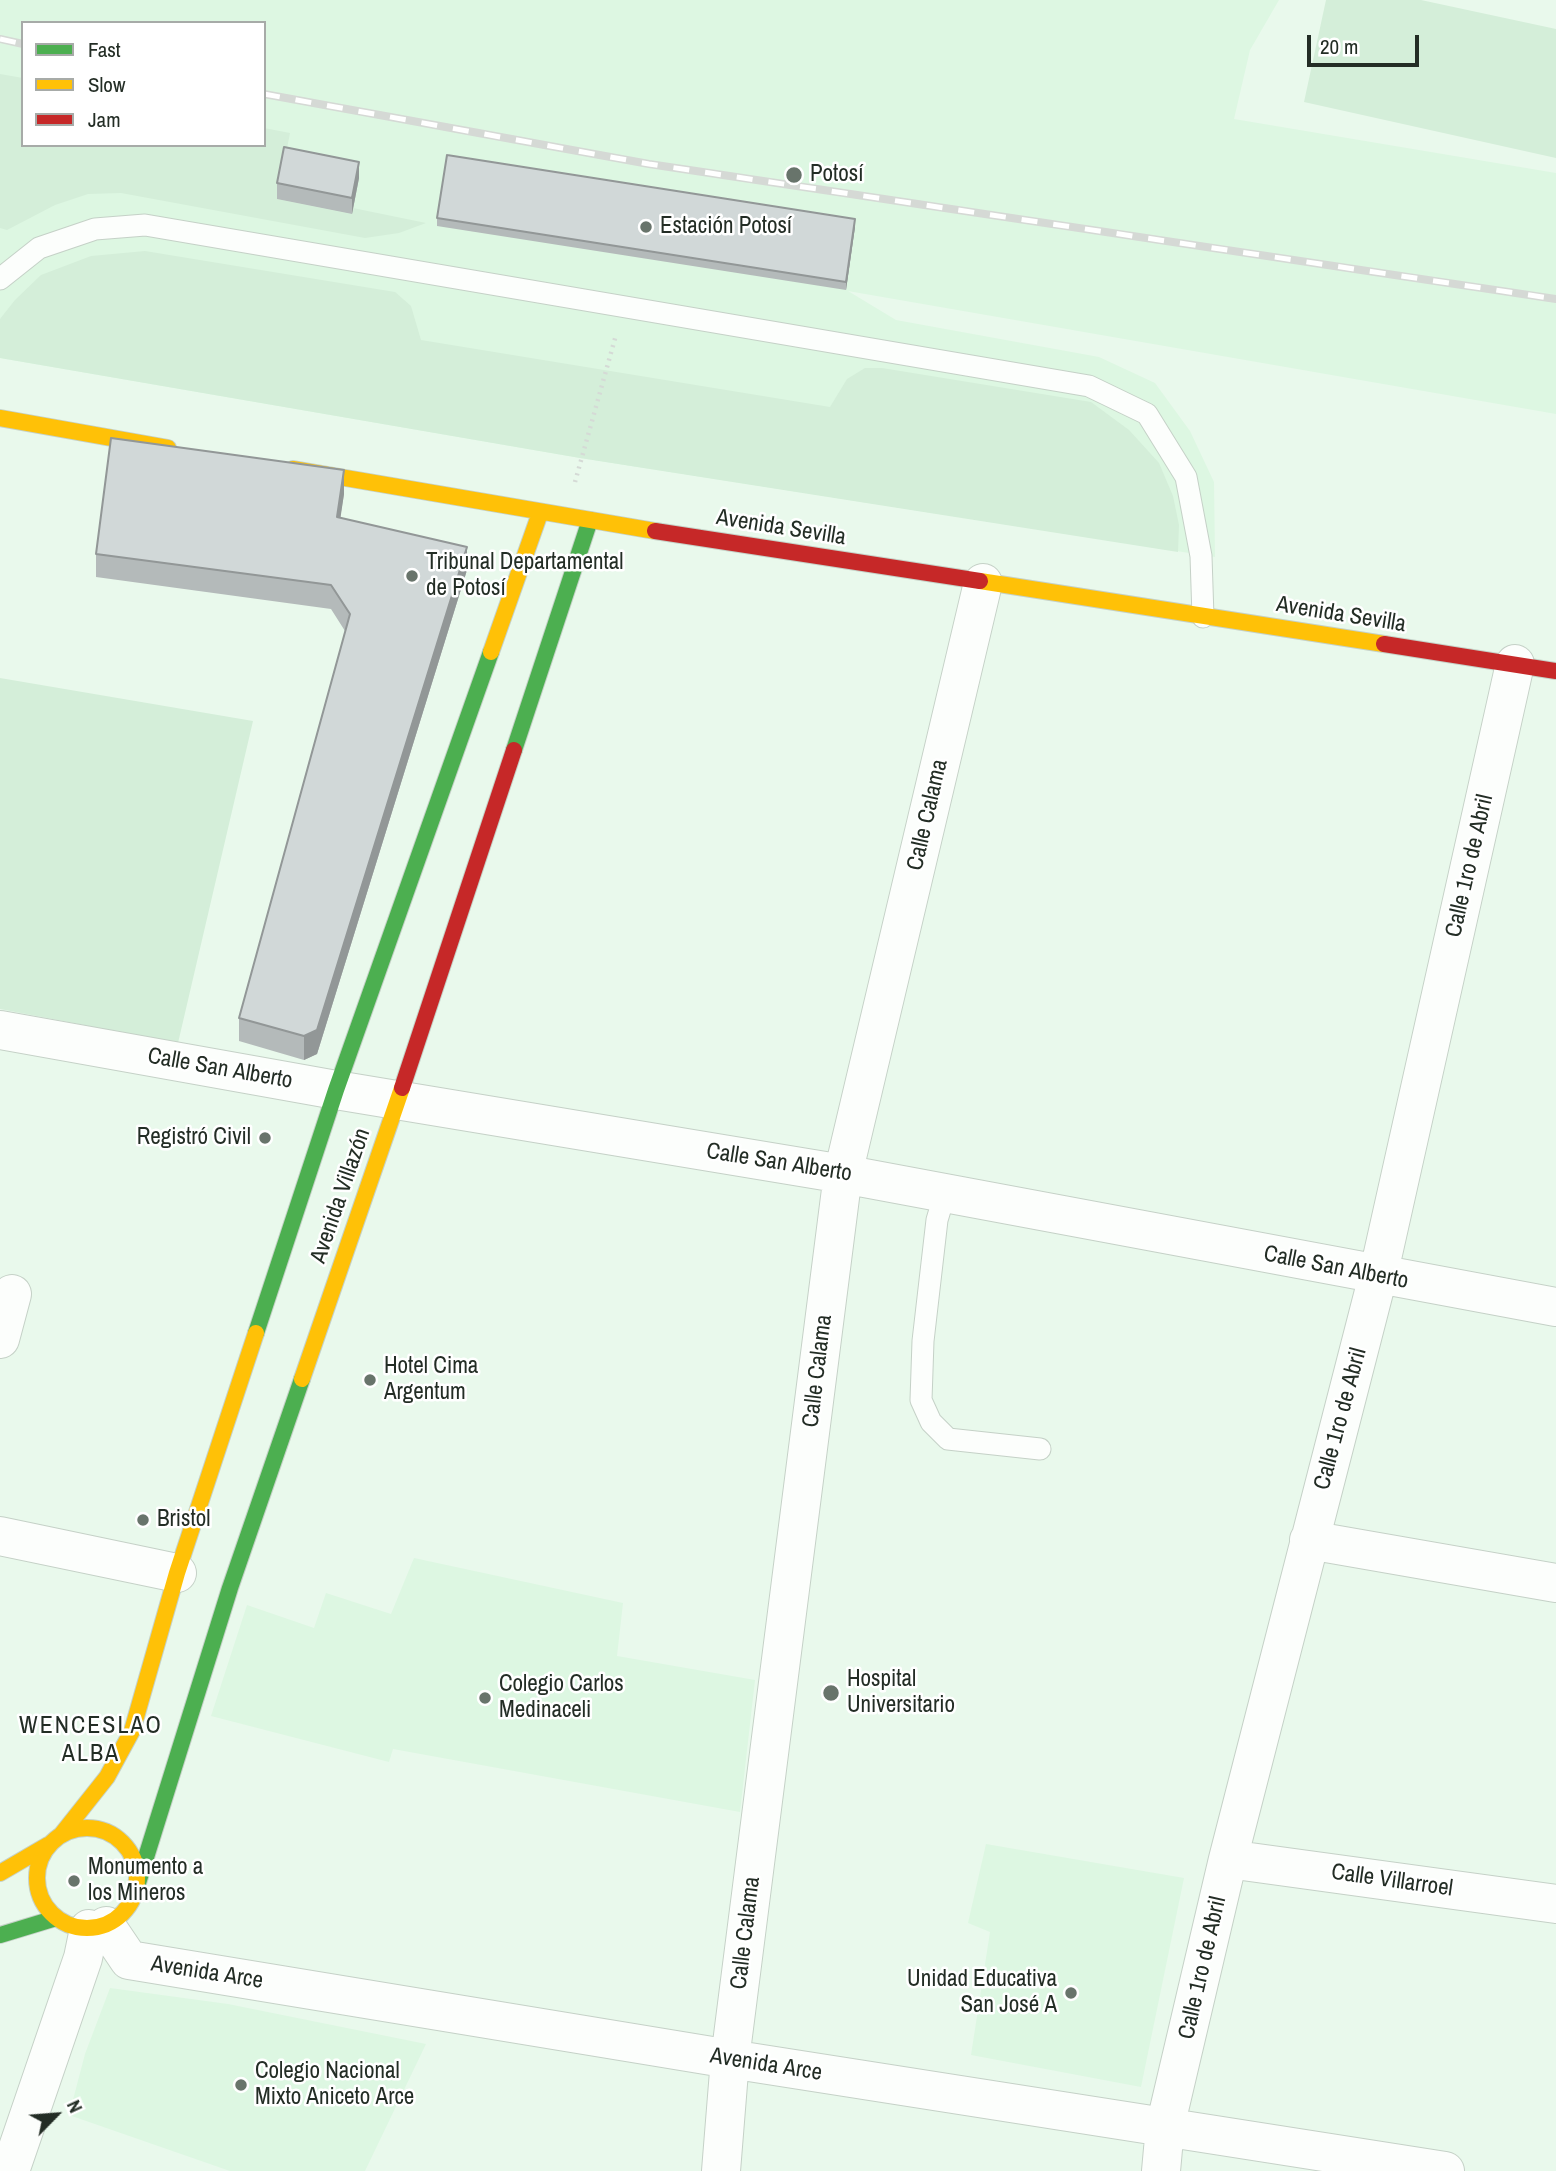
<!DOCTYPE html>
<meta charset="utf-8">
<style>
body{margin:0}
#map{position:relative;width:1556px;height:2171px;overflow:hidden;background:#e9f9ec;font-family:"Archivo Narrow",sans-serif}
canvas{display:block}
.legend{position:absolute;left:21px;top:21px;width:245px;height:126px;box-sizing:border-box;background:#fff;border:2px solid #a7aba8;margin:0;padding:9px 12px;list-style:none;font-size:21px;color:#232d25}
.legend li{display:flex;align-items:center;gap:14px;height:35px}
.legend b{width:35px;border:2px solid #a7aba8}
.north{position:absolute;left:21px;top:2080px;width:70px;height:70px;-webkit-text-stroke:5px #fff;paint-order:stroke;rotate:65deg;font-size:19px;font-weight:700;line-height:28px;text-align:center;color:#232d25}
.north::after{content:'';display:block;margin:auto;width:24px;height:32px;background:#232d25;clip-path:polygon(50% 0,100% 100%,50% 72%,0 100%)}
.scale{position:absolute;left:1307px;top:35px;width:112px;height:32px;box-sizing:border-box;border:4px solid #232d25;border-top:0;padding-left:9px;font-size:21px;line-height:24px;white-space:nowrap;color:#232d25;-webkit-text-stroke:5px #fff;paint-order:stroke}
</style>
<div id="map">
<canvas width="1556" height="2171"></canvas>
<ul class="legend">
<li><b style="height:9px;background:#4caf50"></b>Fast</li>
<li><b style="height:9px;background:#ffc107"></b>Slow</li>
<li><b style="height:9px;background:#c62828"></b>Jam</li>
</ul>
<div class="north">N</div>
<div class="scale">20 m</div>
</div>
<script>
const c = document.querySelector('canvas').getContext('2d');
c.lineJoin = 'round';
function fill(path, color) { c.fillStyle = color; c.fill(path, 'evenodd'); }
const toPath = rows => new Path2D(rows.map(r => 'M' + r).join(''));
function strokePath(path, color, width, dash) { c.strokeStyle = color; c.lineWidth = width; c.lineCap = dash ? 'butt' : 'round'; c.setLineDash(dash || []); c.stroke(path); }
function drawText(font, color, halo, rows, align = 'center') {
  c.font = font + ' "Archivo Narrow",sans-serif'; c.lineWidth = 5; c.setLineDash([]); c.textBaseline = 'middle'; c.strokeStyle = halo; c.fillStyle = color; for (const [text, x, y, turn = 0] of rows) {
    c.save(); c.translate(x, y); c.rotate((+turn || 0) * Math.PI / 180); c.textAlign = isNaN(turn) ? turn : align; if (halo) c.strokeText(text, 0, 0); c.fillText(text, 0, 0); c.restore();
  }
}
const built = toPath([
 [0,0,1279,0,1250,50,1234,119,1556,173,1556,414,848,291,896,320,1099,357,1155,383,1190,431,1214,482,1215,557,580,458,0,358],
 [23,23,264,23,264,145,23,145],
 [414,1558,623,1603,617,1656,755,1680,740,1812,393,1749,389,1762,211,1716,247,1605,314,1628,326,1593,391,1614],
 [986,1844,1184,1878,1141,2087,971,2055,990,1932,968,1923],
 [110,1988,228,2004,426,2044,365,2171,230,2171,69,2115,85,2054]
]);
const green = toPath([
 [1326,0,1421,0,1556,29,1556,158,1304,102],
 [0,74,23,78,23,145,264,145,264,128,290,133,277,199,351,214,353,208,426,223,399,233,365,238,121,193,88,194,55,205,7,230,0,228],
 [145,251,395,292,411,306,421,340,830,407,847,379,865,368,882,368,1091,402,1129,430,1159,463,1173,496,1179,525,1178,552,580,458,0,358,0,319,15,300,41,275,91,256],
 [0,678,253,721,178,1043,0,1009]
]);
const path = toPath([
 [575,482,616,335]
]);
const lane = toPath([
 [0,279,39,248,95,229,145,225,1089,386,1147,414,1186,477,1201,556,1203,617],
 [945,1193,937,1220,923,1341,921,1400,931,1422,948,1439,1040,1449]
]);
const street = toPath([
 [0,1030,336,1090,843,1174,1556,1307],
 [0,1339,12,1294],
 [0,1536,177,1573],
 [1309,1540,1556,1583],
 [1228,1859,1556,1904],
 [106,1926,129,1960,730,2059,1445,2171],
 [10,2171,83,1958,89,1929],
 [721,2171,730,2059,843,1174,983,583],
 [1161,2171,1165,2127,1228,1859,1378,1276,1515,664]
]);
const fast = toPath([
 [514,750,590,520],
 [256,1333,336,1090,491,652],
 [137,1886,230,1588,302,1379],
 [0,1935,56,1918]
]);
const slow = toPath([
 [0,418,168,448],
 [293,469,655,531],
 [980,581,1384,644],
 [491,652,540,513],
 [302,1379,402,1088],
 '37 1878a50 50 0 1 1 100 0a50 50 0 1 1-100 0Z',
 [61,1835,107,1777,132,1731,177,1573,256,1333],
 [0,1873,48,1845]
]);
const jam = toPath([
 [655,531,980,581],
 [1384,644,1556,671],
 [402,1088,514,750]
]);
const rail = toPath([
 [0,39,23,44],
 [264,94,649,164,1556,299]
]);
const wall = toPath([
 [359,178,352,214,277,199,277,183],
 [437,218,855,227,846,290,437,226],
 [344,494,340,518,467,570,317,1054,304,1060,239,1041,239,1018,345,631,331,609,96,577,96,554]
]);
const shadedWall = toPath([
 [359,162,359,178,352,214,352,198],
 [855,219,855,227,846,290,846,282],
 [344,470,344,494,337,541,337,517],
 [467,547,467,570,317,1054,304,1060,304,1036]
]);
const building = toPath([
 [284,147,359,162,352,198,277,183,284,147],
 [447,155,855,219,846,282,437,218,447,155],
 [111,438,344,470,337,517,467,547,317,1030,304,1036,239,1018,350,614,331,585,96,554,111,438]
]);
const markers = [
 [794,175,9,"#68746b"],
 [646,227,7,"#68746b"],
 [412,576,7,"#68746b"],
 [265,1138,7,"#68746b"],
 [370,1380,7,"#68746b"],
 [143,1520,7,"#68746b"],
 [831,1693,9,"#68746b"],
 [485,1698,7,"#68746b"],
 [74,1881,7,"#68746b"],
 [1071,1993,7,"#68746b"],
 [241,2085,7,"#68746b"]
];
const poiNames = [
 ["Potosí",810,175],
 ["Estación Potosí",660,227],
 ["Tribunal Departamental",426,563],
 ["de Potosí",426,589],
 ["Registró Civil",251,1138,"right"],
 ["Hotel Cima",384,1367],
 ["Argentum",384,1393],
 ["Bristol",157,1520],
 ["Hospital",847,1680],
 ["Universitario",847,1706],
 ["Colegio Carlos",499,1685],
 ["Medinaceli",499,1711],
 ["Monumento a",88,1868],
 ["los Mineros",88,1894],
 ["Unidad Educativa",1057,1980,"right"],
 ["San José A",1057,2006,"right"],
 ["Colegio Nacional",255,2072],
 ["Mixto Aniceto Arce",255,2098]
];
const streetNames = [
 ["Avenida Sevilla",781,528,9],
 ["Avenida Sevilla",1341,615,9],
 ["Calle Calama",928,815,-77],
 ["Calle 1ro de Abril",1470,866,-77],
 ["Calle San Alberto",220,1069,10],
 ["Calle San Alberto",779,1163,9],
 ["Avenida Villazón",341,1196,-71],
 ["Calle San Alberto",1336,1268,11],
 ["Calle Calama",818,1371,-83],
 ["Calle 1ro de Abril",1341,1419,-75],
 ["Calle Villarroel",1392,1881,8],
 ["Calle Calama",746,1933,-83],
 ["Calle 1ro de Abril",1203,1968,-77],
 ["Avenida Arce",207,1973,9],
 ["Avenida Arce",766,2065,9]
];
const neighbourhoodNames = [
 ["WENCESLAO",91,1727],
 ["ALBA",91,1755]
];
fill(built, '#ddf7e2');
fill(green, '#d4eed9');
strokePath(lane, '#c5d1c7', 23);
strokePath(street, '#c5d1c7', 40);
strokePath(fast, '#c5d1c7', 18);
strokePath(slow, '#c5d1c7', 18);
strokePath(jam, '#c5d1c7', 18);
strokePath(path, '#d5dad6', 4.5, [2, 5]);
strokePath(lane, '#fcfefc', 21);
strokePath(street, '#fcfefc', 38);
strokePath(fast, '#4caf50', 16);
strokePath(slow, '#ffc107', 16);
strokePath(jam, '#c62828', 16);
strokePath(rail, '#d5d9d5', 8);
strokePath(rail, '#fff', 5, [16]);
fill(wall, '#b4baba');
fill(shadedWall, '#929797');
fill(building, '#d1d8d8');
strokePath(building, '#929797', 2);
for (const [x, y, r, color] of markers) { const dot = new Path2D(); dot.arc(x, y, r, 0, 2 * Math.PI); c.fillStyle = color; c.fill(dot); strokePath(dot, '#fff', 2.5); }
drawText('23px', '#232d25', '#fff', poiNames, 'left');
drawText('23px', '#232d25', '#fff', streetNames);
c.letterSpacing = '2px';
drawText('24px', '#232d25', '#fff', neighbourhoodNames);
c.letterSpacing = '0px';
</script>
